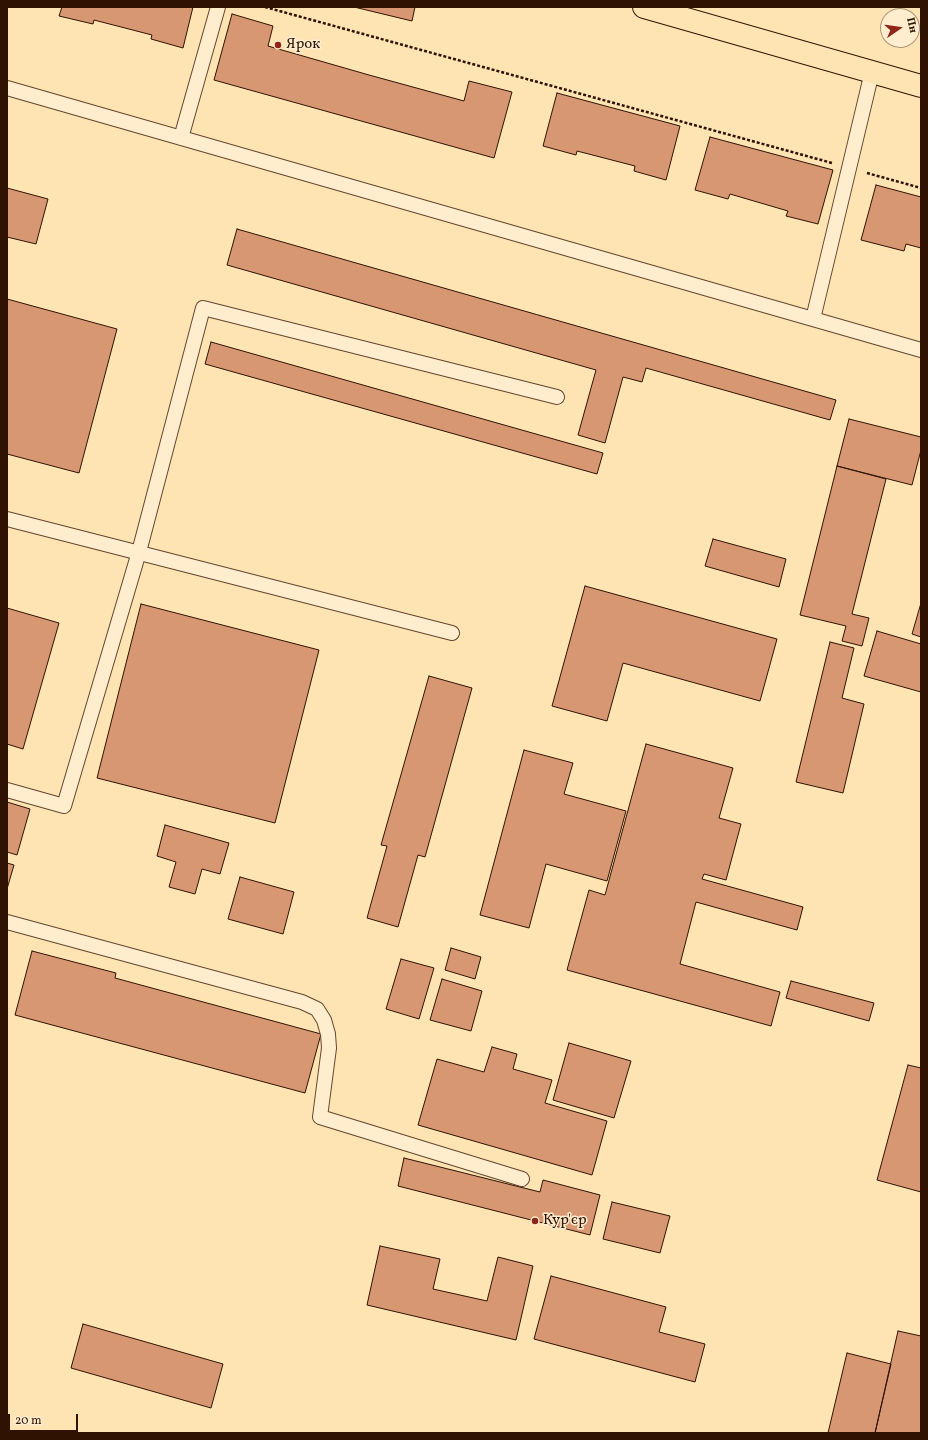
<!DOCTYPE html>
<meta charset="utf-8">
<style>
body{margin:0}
#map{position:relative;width:928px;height:1440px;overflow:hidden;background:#ffe4b3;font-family:Vollkorn,serif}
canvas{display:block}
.frame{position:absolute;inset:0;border:8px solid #2f1201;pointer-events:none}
.north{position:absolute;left:880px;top:8px;width:40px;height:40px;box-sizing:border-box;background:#ffedce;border:1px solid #ac957c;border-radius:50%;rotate:77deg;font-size:11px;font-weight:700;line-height:16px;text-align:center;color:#2f1201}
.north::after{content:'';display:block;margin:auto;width:14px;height:18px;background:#8f2418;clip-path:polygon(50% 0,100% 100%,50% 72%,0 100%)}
.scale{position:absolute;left:8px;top:1414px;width:70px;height:18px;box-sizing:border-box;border:2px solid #2f1201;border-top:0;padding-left:5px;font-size:12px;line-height:14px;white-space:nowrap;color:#2f1201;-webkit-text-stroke:3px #ffedce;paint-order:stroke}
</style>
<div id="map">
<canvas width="928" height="1440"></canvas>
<div class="frame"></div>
<div class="north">Пн</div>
<div class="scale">20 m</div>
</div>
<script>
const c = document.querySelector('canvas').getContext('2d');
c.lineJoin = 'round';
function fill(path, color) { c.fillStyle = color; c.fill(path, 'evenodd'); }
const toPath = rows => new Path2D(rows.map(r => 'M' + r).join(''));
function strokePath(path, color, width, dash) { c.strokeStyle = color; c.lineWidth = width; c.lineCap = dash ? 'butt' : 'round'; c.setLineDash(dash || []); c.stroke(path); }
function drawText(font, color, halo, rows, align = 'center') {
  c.font = font + ' Vollkorn,serif'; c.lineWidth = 3; c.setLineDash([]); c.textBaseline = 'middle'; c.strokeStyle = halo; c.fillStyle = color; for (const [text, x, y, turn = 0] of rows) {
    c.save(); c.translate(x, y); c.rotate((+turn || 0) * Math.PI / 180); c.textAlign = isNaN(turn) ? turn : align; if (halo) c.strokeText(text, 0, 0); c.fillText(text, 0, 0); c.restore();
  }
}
const building = toPath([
 [62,7,193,7,183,48,151,39,152,35,94,20,93,24,59,16,62,7],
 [354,7,415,7,412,21,354,7],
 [232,14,273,26,268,46,369,75,464,101,469,81,512,92,494,158,214,80,232,14],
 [557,93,680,126,666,180,634,171,635,166,577,151,576,155,543,146,557,93],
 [710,137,833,170,818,224,786,216,788,211,730,194,728,199,695,190,710,137],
 [876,185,921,197,921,248,906,244,904,251,861,240,876,185],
 [7,188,48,199,36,244,7,237,7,188],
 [237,229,836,400,830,420,646,368,642,382,623,377,605,443,578,435,596,370,227,265,237,229],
 [7,299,117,329,79,473,7,454,7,299],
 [211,342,603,453,597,474,205,364,211,342],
 [849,419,921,437,921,450,912,485,837,466,849,419],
 [837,466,886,479,852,614,869,618,862,646,842,641,846,626,800,615,837,466],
 [713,539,786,559,779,587,705,566,713,539],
 [585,586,777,639,760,701,623,663,607,721,552,706,585,586],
 [921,603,921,637,912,634,921,603],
 [141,604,319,650,275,823,97,778,141,604],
 [7,608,59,623,23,749,7,744,7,608],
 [877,631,921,644,921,692,864,676,877,631],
 [830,642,854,648,842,698,864,704,843,793,796,782,830,642],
 [429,676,472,688,425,857,418,855,398,927,367,918,387,846,381,845,429,676],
 [646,744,733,768,719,818,741,824,726,880,704,874,702,879,803,907,797,930,696,902,680,964,780,992,771,1026,567,970,589,890,605,895,646,744],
 [524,750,573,763,564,794,626,811,607,881,546,864,529,928,480,915,524,750],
 [7,802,30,809,17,855,7,852,7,802],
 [165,825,229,843,220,874,202,869,195,894,169,887,176,862,157,856,165,825],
 [7,863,14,865,7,889,7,863],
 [240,877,294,892,283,934,228,919,240,877],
 [451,948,481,957,475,979,445,970,451,948],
 [32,951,116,973,115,978,321,1034,305,1093,15,1015,32,951],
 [401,959,434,968,419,1019,386,1009,401,959],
 [442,979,482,991,471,1031,430,1020,442,979],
 [791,981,874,1003,869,1021,786,998,791,981],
 [569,1043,631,1061,614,1118,553,1100,569,1043],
 [492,1047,517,1054,513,1069,552,1080,545,1103,607,1121,592,1175,418,1125,437,1059,484,1072,492,1047],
 [908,1065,921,1068,921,1192,877,1180,908,1065],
 [404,1158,540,1192,543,1180,600,1195,590,1235,398,1186,404,1158],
 [612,1202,670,1216,660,1253,603,1239,612,1202],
 [380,1246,440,1259,433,1289,487,1301,498,1257,533,1266,516,1340,367,1305,380,1246],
 [551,1276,666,1307,659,1332,705,1344,695,1382,534,1339,551,1276],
 [83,1324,223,1364,211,1408,71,1368,83,1324],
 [898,1331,921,1336,921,1433,875,1433,898,1331],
 [847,1353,891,1364,875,1433,828,1433,847,1353]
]);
const path = toPath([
 [265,7,832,163],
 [867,173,921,188]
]);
const lane = toPath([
 [7,88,921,350],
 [181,138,218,7],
 [813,319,872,72],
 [7,519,452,633],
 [7,790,64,806,139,552,203,308,557,397],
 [7,922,302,1002,317,1009,324,1020,328,1034,329,1048,320,1117,522,1179]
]);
const primary = toPath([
 [644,7,921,86]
]);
const markers = [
 [278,45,4,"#8f2418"],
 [535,1221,4,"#8f2418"]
];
const poiNames = [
 ["Ярок",286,45],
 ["Кур'єр",543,1221]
];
fill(building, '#d79773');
strokePath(building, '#2f1201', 1);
strokePath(lane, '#63462e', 16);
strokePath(primary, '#2f1201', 24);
strokePath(path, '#2f1201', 2.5, [3, 2]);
strokePath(lane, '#ffedce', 14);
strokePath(primary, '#ffe4b3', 22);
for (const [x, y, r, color] of markers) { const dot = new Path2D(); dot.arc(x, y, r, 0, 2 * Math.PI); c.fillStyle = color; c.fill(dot); strokePath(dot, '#ffedce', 1.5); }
drawText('15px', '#2f1201', '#ffedce', poiNames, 'left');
</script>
